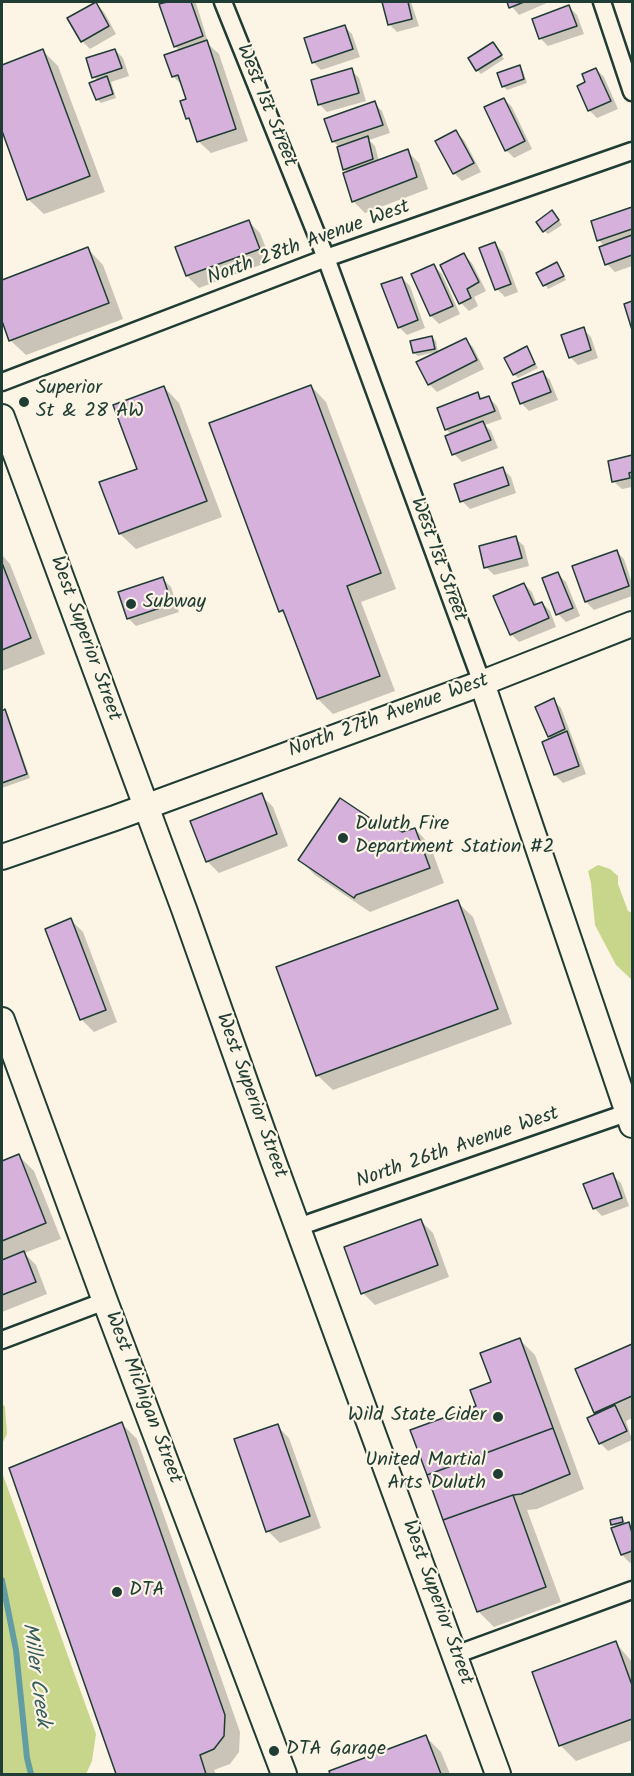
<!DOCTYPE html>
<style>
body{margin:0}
#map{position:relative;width:634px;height:1776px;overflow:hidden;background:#fcf5e5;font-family:Kalam,sans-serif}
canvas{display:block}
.frame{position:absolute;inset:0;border:3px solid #1f3d34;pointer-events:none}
</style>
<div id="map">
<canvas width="634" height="1776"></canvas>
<div class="frame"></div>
</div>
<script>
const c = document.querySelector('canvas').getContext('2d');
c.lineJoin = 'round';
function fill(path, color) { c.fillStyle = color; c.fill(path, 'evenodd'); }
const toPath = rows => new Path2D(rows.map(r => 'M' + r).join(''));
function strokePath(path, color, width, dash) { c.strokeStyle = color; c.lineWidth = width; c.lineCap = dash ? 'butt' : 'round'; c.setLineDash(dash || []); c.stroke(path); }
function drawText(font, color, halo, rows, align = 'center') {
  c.font = font + ' Kalam,sans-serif'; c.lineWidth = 4.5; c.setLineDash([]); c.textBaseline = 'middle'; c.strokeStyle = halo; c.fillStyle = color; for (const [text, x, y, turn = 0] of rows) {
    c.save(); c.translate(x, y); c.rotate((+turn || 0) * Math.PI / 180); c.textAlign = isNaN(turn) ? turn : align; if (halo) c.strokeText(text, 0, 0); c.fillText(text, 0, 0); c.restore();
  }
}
const green = toPath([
 [598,865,610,869,618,876,618,884,628,911,632,913,632,980,616,965,595,925,591,883,588,871],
 [2,1403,5,1407,7,1434,2,1444],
 [2,1472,96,1734,92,1761,86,1774,2,1774]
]);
const shadow = toPath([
 [171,2,194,2,196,3,209,45,219,54,248,141,211,153,198,141,193,124,187,118,188,100,183,86,173,76,180,51,175,46,161,5],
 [384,2,411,2,419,26,397,32,389,24],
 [508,2,549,2,519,15],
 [96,4,104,12,116,34,90,49,82,41],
 [569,7,577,15,584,34,548,46,540,38],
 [344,26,352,34,360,57,321,70,313,62],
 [496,47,504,59,481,74,477,70],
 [115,50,123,58,129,76,111,82,116,98,101,103,97,99,98,81,94,77],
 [43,51,58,66,105,192,44,214,28,199,2,127,2,66],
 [519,67,523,71,527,83,507,90,503,86],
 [596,69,604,77,618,109,597,118,589,110,587,83],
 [351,70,359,78,366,101,327,112,319,104],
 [504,99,512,107,532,149,514,158,506,150],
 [374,103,382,111,390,133,369,140,375,146,379,161,407,151,419,163,428,189,365,213,353,201,348,173,344,169,339,147,333,141],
 [456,132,464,140,481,172,462,181,454,173],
 [632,208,632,266,615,272,607,264,604,246,599,240,592,222],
 [556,216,562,225,548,234,544,231],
 [248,221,260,233,271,261,199,288,187,276],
 [495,244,503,252,518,292,505,297,497,289],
 [88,249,103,265,123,319,26,355,10,340,2,316,2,282],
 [464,255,472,263,486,291,474,297,478,306,469,311,461,303],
 [557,264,566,280,548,289,538,273],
 [434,266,442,274,460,314,439,324,431,316,413,275],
 [402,278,410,286,425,328,407,335,399,327],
 [583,329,591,337,598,358,578,365,570,357],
 [432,337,436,341,438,353,465,339,473,347,484,369,437,392,429,384,436,352,418,356,414,353],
 [527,348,538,368,518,378,514,374],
 [542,372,550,380,558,400,529,411,521,403],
 [311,386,326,402,396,589,361,602,395,691,333,714,318,699,288,618,281,611],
 [164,387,179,403,222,517,136,549,120,534,101,483,139,470],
 [477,394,483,400,489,398,497,406,502,419,485,425,491,431,498,448,462,462,454,454,452,435,446,429],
 [632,457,632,487,622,489,613,481,609,462],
 [503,469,511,477,516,493,470,509,462,501],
 [515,538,524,546,529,566,494,575,486,567],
 [616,551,624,559,632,583,632,596,594,610,586,602,574,567],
 [2,555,10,564,45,654,2,671],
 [558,574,566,582,580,616,566,622,558,614],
 [163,579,171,587,179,612,136,626,128,618],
 [524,584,532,592,537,605,542,603,550,611,556,627,519,642,511,634],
 [553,700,561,708,586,774,563,783,555,775,553,739,549,736],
 [5,711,8,715,30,778,2,788,2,712],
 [261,795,273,807,288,846,219,873,207,861],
 [376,824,402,833,415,829,430,845,444,883,370,912,315,875,300,860],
 [457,902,473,917,512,1024,333,1090,317,1075],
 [71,920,83,932,117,1022,94,1032,82,1020,47,930],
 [19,1156,34,1171,61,1239,24,1253,36,1265,47,1294,2,1312,2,1163],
 [612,1175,621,1183,629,1206,602,1216,594,1208],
 [421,1221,433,1233,449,1277,375,1305,363,1293],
 [520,1340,535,1355,584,1489,537,1509,527,1510,561,1602,494,1627,479,1612,412,1431,478,1407],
 [632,1346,632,1418,626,1421,632,1440,608,1451,600,1443,598,1415,577,1370],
 [122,1424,137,1439,240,1732,239,1752,230,1764,214,1770,216,1774,118,1774,11,1469],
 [277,1426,289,1438,321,1528,280,1543,268,1531],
 [622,1518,626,1524,628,1523,632,1528,632,1562,630,1563,622,1555,616,1528,612,1521],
 [616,1643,632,1662,632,1740,576,1761,560,1745],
 [426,1737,441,1752,450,1774,332,1774,331,1772]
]);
const stream = toPath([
 [2,1580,16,1650,27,1758,31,1774]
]);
const building = toPath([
 [96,2,109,26,81,42,67,18,96,2],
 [167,2,191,2,203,36,174,47,159,4,167,2],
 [382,2,408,2,412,19,388,25,382,2],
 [507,2,524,2,509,8,507,2],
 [569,5,577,26,539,39,532,19,569,5],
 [345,25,353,49,312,63,304,38,345,25],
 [207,40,236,129,197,142,189,118,186,119,180,101,186,99,178,75,172,77,164,55,207,40],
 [493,42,502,55,476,71,468,58,493,42],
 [43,49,90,176,27,200,2,131,2,65,43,49],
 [115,49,122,68,92,78,86,58,115,49],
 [520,65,524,79,502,87,497,73,520,65],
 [352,68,359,93,318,105,311,80,352,68],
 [596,68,611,101,588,111,577,86,585,82,582,74,596,68],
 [107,76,113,94,96,100,89,83,107,76],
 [504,98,525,141,505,151,484,107,504,98],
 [375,101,383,125,332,142,324,119,375,101],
 [456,130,474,163,453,174,435,141,456,130],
 [368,136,373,159,343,170,337,147,368,136],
 [408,149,417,177,352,202,343,173,408,149],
 [632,207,632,229,597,241,591,221,632,207],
 [552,210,559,220,543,232,536,222,552,210],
 [249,220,260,249,186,276,175,247,249,220],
 [632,235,632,255,605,265,599,247,632,235],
 [495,242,511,284,495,290,479,248,495,242],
 [88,247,109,303,9,341,2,321,2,280,88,247],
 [464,253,479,282,467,289,471,298,459,304,440,265,464,253],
 [557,262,564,276,543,286,536,273,557,262],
 [434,264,453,306,430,316,411,274,434,264],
 [402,277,418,320,398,328,381,284,402,277],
 [632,301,632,330,624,304,632,301],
 [584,327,591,350,569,358,561,335,584,327],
 [432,336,435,349,413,353,410,341,432,336],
 [466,338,477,360,428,385,416,362,466,338],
 [527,346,535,364,513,375,504,358,527,346],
 [543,371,551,392,520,404,512,383,543,371],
 [311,385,381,573,347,586,380,676,317,699,283,610,279,612,209,423,311,385],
 [164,386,207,501,119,534,99,482,137,469,113,405,164,386],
 [478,392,480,399,489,396,495,411,445,430,437,408,478,392],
 [483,421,491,440,452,455,445,436,483,421],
 [632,455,632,472,629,473,630,478,612,482,608,461,632,455],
 [503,467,509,485,460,502,454,484,503,467],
 [516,536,522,558,484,568,479,546,516,536],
 [617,550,629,586,585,602,572,566,617,550],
 [2,563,31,638,2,650,2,563],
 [558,572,573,608,556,615,542,578,558,572],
 [163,577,172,604,127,619,118,592,163,577],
 [524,583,534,605,542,602,549,618,510,635,493,596,524,583],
 [554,698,565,729,548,737,535,707,554,698],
 [5,709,27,774,2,783,2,711,5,709],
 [567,731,579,766,554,775,542,742,567,731],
 [262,793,277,834,206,862,190,821,262,793],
 [340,798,376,822,380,817,402,832,415,828,430,868,356,895,354,898,298,860,340,798],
 [458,900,498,1009,316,1076,276,967,458,900],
 [71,918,106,1010,80,1020,45,929,71,918],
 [19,1154,46,1223,2,1241,2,1161,19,1154],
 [613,1173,622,1198,593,1209,583,1184,613,1173],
 [421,1219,438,1265,361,1294,344,1247,421,1219],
 [24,1251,36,1282,2,1295,2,1260,24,1251],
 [520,1338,553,1428,427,1475,410,1430,476,1406,470,1390,491,1382,480,1353,520,1338],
 [632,1344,632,1396,594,1413,575,1369,632,1344],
 [615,1405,627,1431,599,1444,587,1418,615,1405],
 [122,1422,225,1715,224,1736,214,1749,200,1755,206,1774,116,1774,9,1468,122,1422],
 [278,1424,310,1516,266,1532,234,1439,278,1424],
 [553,1428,570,1474,521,1494,513,1495,443,1520,427,1475,553,1428],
 [513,1495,546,1587,477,1612,443,1520,513,1495],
 [622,1517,623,1522,611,1525,610,1520,622,1517],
 [629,1522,632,1533,632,1551,621,1555,611,1528,629,1522],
 [616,1641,632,1685,632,1719,559,1746,532,1672,616,1641],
 [426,1735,441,1774,330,1774,329,1771,426,1735]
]);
const street = toPath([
 [223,2,326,258,482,683],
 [602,2,632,92],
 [2,382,326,258,632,151],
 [298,1227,632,1111],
 [2,1340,105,1301],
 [455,1655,632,1590]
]);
const secondary = toPath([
 [2,417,184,909,274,1163,498,1774],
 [482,683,632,1125],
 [2,857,115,818,482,683,632,624],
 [2,1020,105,1301,284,1774]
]);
const markers = [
 [24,402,6,"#1f3d34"],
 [131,604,6,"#1f3d34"],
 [343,838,6,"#1f3d34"],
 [498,1417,6,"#1f3d34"],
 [498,1474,6,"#1f3d34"],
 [117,1592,6,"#1f3d34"],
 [274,1751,6,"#1f3d34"]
];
const streetNames = [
 ["West 1st Street",265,106,68],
 ["North 28th Avenue West",309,244,-20],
 ["West 1st Street",437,560,70],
 ["West Superior Street",84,639,70],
 ["North 27th Avenue West",389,717,-20],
 ["West Superior Street",250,1096,70],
 ["North 26th Avenue West",458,1149,-19],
 ["West Michigan Street",142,1398,69],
 ["West Superior Street",436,1603,70]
];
const poiNames = [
 ["Superior",36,390],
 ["St & 28 AW",36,413],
 ["Subway",143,604],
 ["Duluth Fire",355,826],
 ["Department Station #2",355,849],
 ["Wild State Cider",486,1417,"right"],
 ["United Martial",486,1462,"right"],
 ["Arts Duluth",486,1485,"right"],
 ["DTA",129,1592],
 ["DTA Garage",286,1751]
];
const waterNames = [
 ["Miller Creek",34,1675,82]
];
fill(green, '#c7d68a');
fill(shadow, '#0003');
strokePath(stream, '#629da3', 6);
fill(building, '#d5b1db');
strokePath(building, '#1f3d34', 1.5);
strokePath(street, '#1f3d34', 21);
strokePath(secondary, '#1f3d34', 28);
strokePath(street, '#fcf5e5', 16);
strokePath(secondary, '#fcf5e5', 24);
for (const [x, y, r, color] of markers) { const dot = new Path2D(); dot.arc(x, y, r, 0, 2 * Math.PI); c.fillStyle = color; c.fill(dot); strokePath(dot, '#fcf5e5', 2); }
drawText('20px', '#1f3d34', '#fcf5e5', streetNames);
drawText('20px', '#1f3d34', '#fcf5e5', poiNames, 'left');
drawText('italic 21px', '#355d59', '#fcf5e5', waterNames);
</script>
